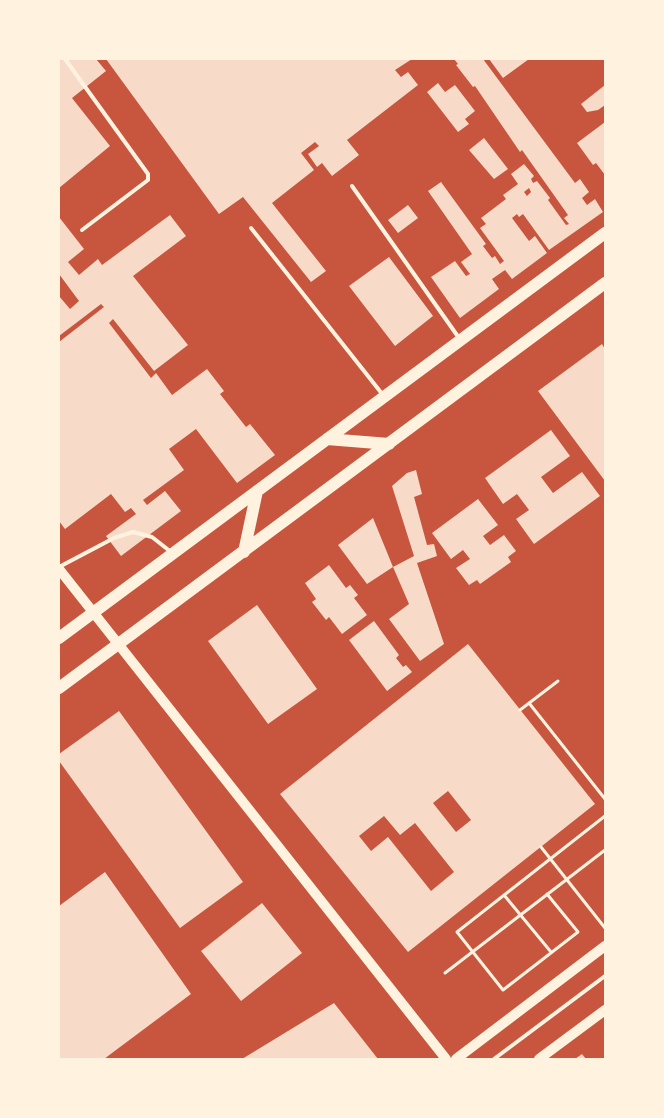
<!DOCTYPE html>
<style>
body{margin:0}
#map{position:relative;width:664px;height:1118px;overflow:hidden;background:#c8553d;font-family:"PT Sans",sans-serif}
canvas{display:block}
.frame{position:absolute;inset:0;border:60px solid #fff3e0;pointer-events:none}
</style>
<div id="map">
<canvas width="664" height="1118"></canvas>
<div class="frame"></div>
</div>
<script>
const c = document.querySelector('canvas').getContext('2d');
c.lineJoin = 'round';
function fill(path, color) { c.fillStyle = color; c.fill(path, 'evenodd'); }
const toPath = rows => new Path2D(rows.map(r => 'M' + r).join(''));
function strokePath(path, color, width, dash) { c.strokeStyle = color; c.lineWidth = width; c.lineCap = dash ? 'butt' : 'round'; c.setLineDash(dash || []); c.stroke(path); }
const building = toPath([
 [62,59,96,59,106,71,72,98,110,146,59,188,59,61],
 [106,59,412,59,395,70,401,77,408,72,418,85,347,140,359,155,332,176,322,163,317,167,308,154,319,146,315,142,301,153,314,170,272,203,326,271,311,282,243,197,219,214],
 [454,59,483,59,575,183,580,179,589,192,582,198,587,205,595,199,603,212,549,250,523,214,519,217,517,214,512,218,529,241,535,236,547,253,512,279,505,270,492,279,499,289,460,318,431,277,455,261,466,276,470,274,461,262,472,254,428,191,441,182,486,244,483,246,492,258,495,256,500,264,504,261,480,228,486,224,481,218,506,199,503,195,518,184,511,174,524,164,534,176,531,179,533,183,537,181,550,198,548,200,566,225,569,224,564,218,568,215,539,174,522,150,520,152,475,86,473,87,456,65,458,64],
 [529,188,531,192,527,196,524,192],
 [489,59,529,59,503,78],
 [438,83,445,92,455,85,475,111,465,119,469,124,458,132,427,92],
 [605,85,605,105,598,110,587,112,581,104],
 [605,122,605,175,596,163,593,165,577,143],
 [484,138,508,169,494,179,469,150],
 [408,205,418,218,398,233,388,220],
 [170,215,186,236,133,276,188,345,154,371,113,319,109,323,151,378,156,373,172,395,207,369,224,391,220,394,246,427,250,424,275,455,237,483,196,429,169,449,184,470,143,500,147,505,165,491,181,511,121,556,106,536,136,514,131,508,125,512,111,494,65,529,59,521,59,342,104,307,101,304,59,336,59,296,70,309,79,301,59,274,59,217,84,249,68,262,79,275,98,259,102,265],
 [389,257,433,316,395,346,349,286],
 [602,344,605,349,605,481,538,391],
 [551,430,570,456,541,477,553,493,582,472,600,496,534,544,516,519,529,510,517,494,503,504,485,478],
 [416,470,422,494,414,497,427,545,434,544,437,556,417,563,444,644,420,661,389,619,409,604,393,567,414,556,392,486,407,473],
 [478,499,498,525,483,536,490,545,504,535,516,551,508,557,511,562,480,584,477,580,469,585,456,568,470,559,463,550,451,559,432,533],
 [373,518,393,567,367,584,338,545],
 [329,565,346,588,350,585,358,595,354,598,367,615,342,634,329,617,326,620,312,602,316,599,305,583],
 [257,605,317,689,268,724,208,641],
 [374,621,399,655,396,658,403,667,406,665,412,672,387,691,349,640],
 [468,644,595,804,408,952,280,794],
 [448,791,471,820,456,832,433,803],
 [384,816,400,835,415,823,454,872,431,891,388,837,371,851,359,836],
 [119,711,243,882,180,928,59,761,59,754],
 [105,872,191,994,104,1059,59,1059,59,906],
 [262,903,302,953,241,1001,201,951],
 [334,1003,378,1059,242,1059],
 [582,1054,586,1059,575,1059]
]);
const path = toPath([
 [529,703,605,799],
 [520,710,558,681],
 [541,847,605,928],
 [547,894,578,932,503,990,457,932,605,816],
 [504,895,551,952],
 [445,973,605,850]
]);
const service = toPath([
 [65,59,148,174,148,180,82,230],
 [352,186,459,338],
 [251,228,383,395],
 [59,567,114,538,133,532,152,537,171,552],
 [494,1059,605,976]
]);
const secondary = toPath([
 [59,569,446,1059],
 [456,1059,605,946],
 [539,1059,605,1010]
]);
const primary = toPath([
 [327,439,389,444],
 [244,552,257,491],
 [59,638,605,233],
 [59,688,605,283]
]);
fill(building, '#f7dbc8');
strokePath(path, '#fff3e0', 3);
strokePath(service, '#fff3e0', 4);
strokePath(secondary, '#fff3e0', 10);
strokePath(primary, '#fff3e0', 12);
</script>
